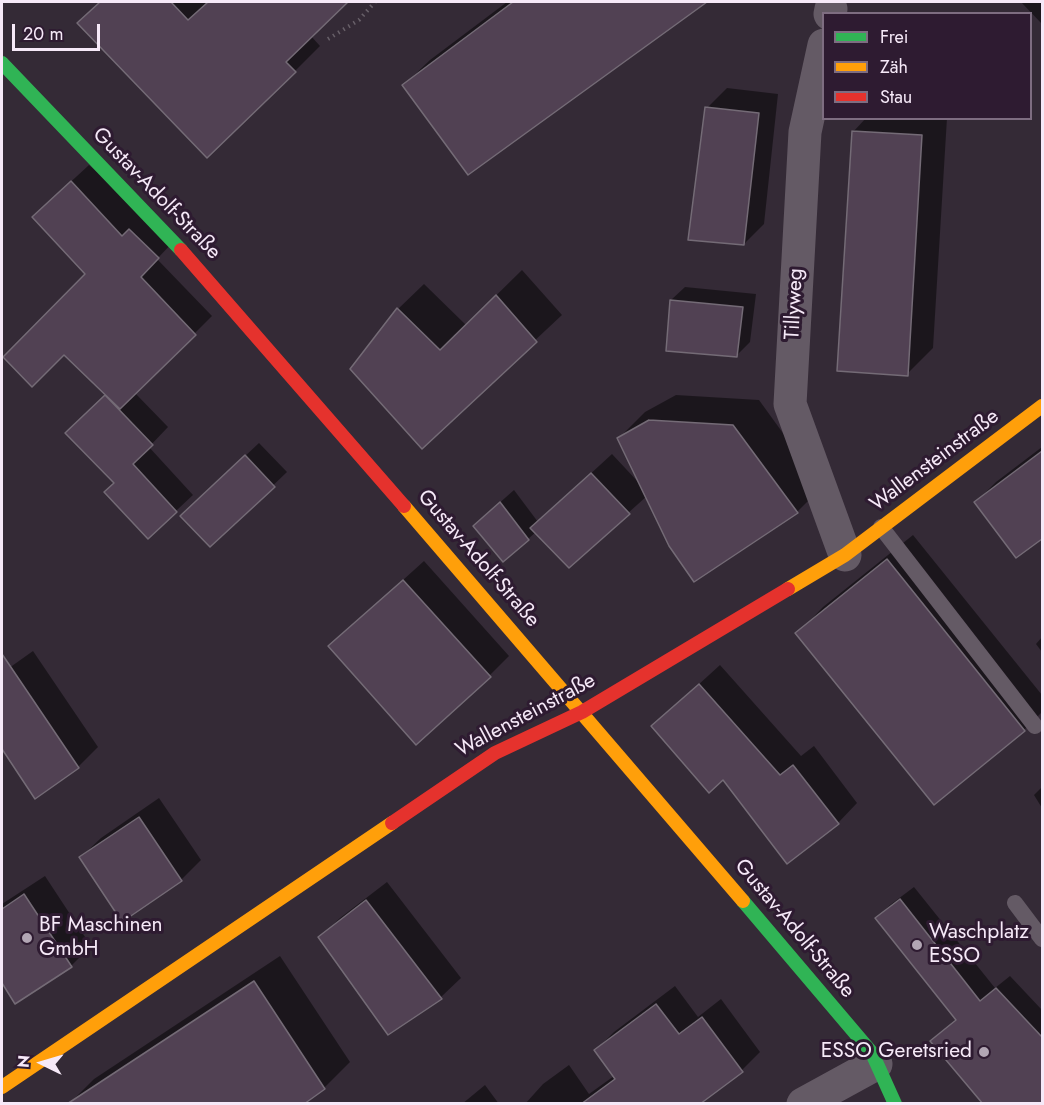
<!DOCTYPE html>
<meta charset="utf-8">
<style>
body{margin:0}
#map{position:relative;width:1044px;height:1105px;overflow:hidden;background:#342a36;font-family:Jost,sans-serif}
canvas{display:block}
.frame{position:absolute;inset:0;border:3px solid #f6e9f8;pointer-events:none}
.legend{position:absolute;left:822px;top:12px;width:210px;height:108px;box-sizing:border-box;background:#2e1b31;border:2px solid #7e6d81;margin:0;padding:8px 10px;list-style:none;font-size:18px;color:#f6e9f8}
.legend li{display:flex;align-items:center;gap:12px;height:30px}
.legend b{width:30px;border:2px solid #7e6d81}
.north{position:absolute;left:12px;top:1033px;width:60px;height:60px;-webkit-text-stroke:4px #2e1b31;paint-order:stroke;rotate:275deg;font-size:16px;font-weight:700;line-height:24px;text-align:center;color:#f6e9f8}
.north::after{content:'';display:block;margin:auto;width:21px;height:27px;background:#f6e9f8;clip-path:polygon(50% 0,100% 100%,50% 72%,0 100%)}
.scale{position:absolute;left:12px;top:24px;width:88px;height:27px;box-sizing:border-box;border:3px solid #f6e9f8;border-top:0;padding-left:8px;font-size:18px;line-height:21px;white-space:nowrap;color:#f6e9f8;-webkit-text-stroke:4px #2e1b31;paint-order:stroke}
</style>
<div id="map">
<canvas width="1044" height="1105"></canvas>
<div class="frame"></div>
<ul class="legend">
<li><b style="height:8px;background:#30b455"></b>Frei</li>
<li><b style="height:8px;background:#ff9f0a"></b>Zäh</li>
<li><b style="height:8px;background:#e5322d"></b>Stau</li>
</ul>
<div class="north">N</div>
<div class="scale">20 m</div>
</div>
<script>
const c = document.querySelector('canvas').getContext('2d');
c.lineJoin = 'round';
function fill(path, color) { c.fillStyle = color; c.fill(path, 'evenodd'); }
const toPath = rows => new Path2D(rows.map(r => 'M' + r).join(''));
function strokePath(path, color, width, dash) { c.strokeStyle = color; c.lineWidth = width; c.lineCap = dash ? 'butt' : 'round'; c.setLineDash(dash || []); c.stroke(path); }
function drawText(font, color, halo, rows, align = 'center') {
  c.font = font + ' Jost,sans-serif'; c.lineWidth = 6; c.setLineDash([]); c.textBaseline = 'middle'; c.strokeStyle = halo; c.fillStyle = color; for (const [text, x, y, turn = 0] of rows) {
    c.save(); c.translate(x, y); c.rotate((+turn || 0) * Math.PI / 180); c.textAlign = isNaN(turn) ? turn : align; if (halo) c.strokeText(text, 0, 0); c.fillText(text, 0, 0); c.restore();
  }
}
const shadow = toPath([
 [101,2,346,2,311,36,320,46,295,71,79,23],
 [507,2,704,2,468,173,404,85,430,60],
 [1021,2,1042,2,1042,24],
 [727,88,778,94,764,224,744,244,707,108],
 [866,118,947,118,933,348,907,374,853,132],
 [89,165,175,240,157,259,212,316,135,393,168,427,149,447,193,495,148,537,115,483,67,433,107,394,87,274,51,200],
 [522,270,562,315,422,446,398,309,424,284,466,325],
 [685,287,756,294,750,342,737,355,671,300],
 [676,395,759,400,822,487,797,512,647,496,569,566,536,532,528,539,488,513,514,490,538,522,612,454,640,484,619,438,645,412],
 [259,443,287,472,211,545,196,502],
 [1042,447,1042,537,1017,556,976,502,996,482],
 [913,535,1042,695,1042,712,1024,730,935,803,798,633,823,607],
 [424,561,509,656,489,676,330,646],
 [1042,637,1042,652,1036,644],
 [33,651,98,747,78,767,35,797,2,747,2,673],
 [720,665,801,756,814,746,857,803,838,823,723,778,653,726],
 [1042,787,1042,808,1034,795],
 [159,798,201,860,181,880,81,857,101,838],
 [45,876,91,946,71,966,15,1002,2,980,2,904],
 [387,882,461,978,441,997,320,937,340,918],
 [914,887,995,988,1010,976,1042,1010,1042,1104,985,1104,932,1041,957,1018,877,918,890,905],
 [280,956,350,1062,324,1088,69,1104,94,1079],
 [675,986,698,1017,721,999,760,1052,742,1070,698,1104,525,1104,543,1084,569,1065,589,1094,614,1076,596,1050,614,1032],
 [485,1085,499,1104,462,1104]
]);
const building = toPath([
 [100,2,171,2,188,20,208,2,348,2,286,62,296,72,207,158,77,23,100,2],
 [513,2,707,2,468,175,402,85,513,2],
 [705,107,759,113,744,245,688,240,705,107],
 [852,131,922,135,908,376,837,371,852,131],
 [71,181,122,236,129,229,159,258,141,277,196,335,120,409,64,355,32,387,3,357,85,274,32,217,71,181],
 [496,295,537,342,422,449,350,369,397,308,440,350,496,295],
 [670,300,743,307,737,357,666,351,670,300],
 [105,395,153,445,133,464,177,512,148,539,104,492,114,483,65,433,105,395],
 [649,420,733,425,798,513,694,582,669,546,617,438,649,420],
 [1042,451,1042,539,1016,558,974,502,1042,451],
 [245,455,275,487,210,547,180,516,245,455],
 [591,473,630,514,569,568,530,528,591,473],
 [500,502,529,540,503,562,473,526,500,502],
 [887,559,1025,731,934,805,795,633,887,559],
 [403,580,491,677,416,745,328,646,403,580],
 [2,654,79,768,35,799,2,749,2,654],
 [699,684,780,775,793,765,839,824,787,864,723,780,709,793,651,726,699,684],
 [139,817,182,881,122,922,79,857,139,817],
 [24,894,72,967,15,1004,2,983,2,909,24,894],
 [900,899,980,1001,996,988,1042,1037,1042,1104,983,1104,930,1041,956,1020,875,918,900,899],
 [366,900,442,999,388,1035,318,937,366,900],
 [254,981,325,1089,304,1104,67,1104,254,981],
 [656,1004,679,1034,702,1017,743,1072,700,1104,581,1104,615,1079,594,1050,656,1004]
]);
const path = toPath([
 [328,39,359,20,375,2]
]);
const lane = toPath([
 [881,527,1035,726],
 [1015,903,1042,939]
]);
const street = toPath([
 [830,14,831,9],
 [824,45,805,132,790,404,845,555],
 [803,1104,876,1064]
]);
const fast = toPath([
 [2,63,181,250],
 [743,901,872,1053,895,1104]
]);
const slow = toPath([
 [404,506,743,901],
 [788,589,845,555,1042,406],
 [2,1087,392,823]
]);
const jam = toPath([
 [181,250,404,506],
 [392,823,495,753,582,712,788,589]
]);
const markers = [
 [27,938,6,"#b2a6b4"],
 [917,945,6,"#b2a6b4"],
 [984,1052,6,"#b2a6b4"]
];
const streetNames = [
 ["Gustav-Adolf-Straße",156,194,46],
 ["Tillyweg",795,304,-87],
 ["Wallensteinstraße",935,461,-37],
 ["Gustav-Adolf-Straße",478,559,49],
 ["Wallensteinstraße",526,716,-28],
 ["Gustav-Adolf-Straße",794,929,50]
];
const poiNames = [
 ["BF Maschinen",39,926],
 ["GmbH",39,950],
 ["Waschplatz",929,933],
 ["ESSO",929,957],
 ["ESSO Geretsried",972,1052,"right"]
];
fill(shadow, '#0007');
fill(building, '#514153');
strokePath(building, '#746b76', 1.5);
strokePath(path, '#686069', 4, [1.5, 4.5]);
strokePath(lane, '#645a65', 16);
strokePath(street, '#645a65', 33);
strokePath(fast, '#30b455', 14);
strokePath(slow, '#ff9f0a', 14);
strokePath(jam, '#e5322d', 14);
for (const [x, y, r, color] of markers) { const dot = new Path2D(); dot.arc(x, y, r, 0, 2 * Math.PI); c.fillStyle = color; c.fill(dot); strokePath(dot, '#2e1b31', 2); }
drawText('21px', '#f6e9f8', '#2e1b31', streetNames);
drawText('21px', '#f6e9f8', '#2e1b31', poiNames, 'left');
</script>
